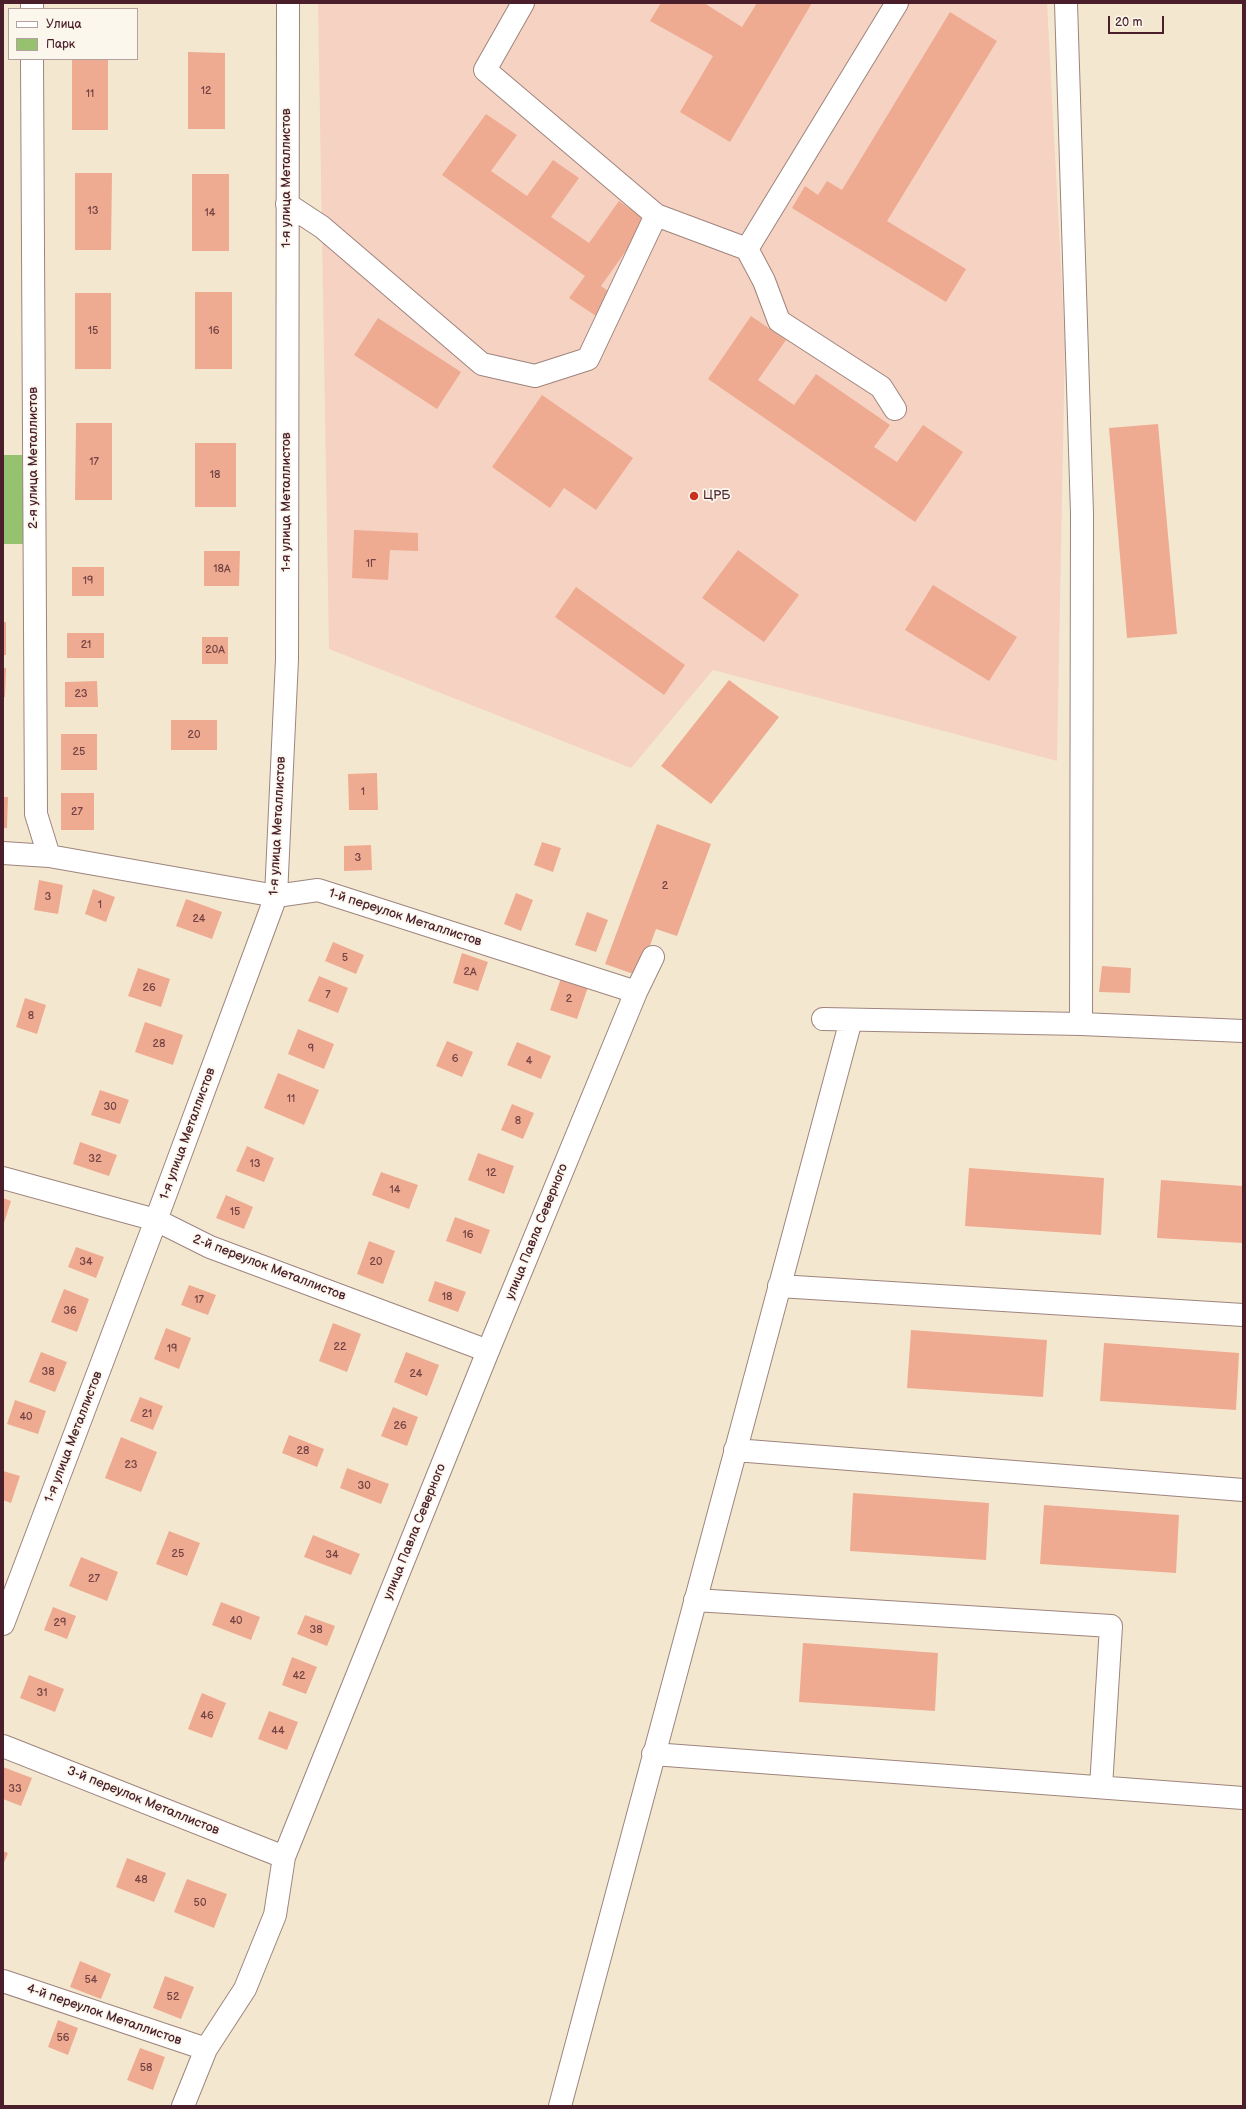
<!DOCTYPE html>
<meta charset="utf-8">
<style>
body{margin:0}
#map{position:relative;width:1246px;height:2109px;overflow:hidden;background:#f3e8cf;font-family:"Balsamiq Sans",sans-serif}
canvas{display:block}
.frame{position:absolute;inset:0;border:4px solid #4a1f2b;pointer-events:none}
.legend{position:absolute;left:8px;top:8px;width:130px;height:52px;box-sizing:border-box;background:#fbf7ec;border:1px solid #b4a19f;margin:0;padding:5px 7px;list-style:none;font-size:12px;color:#4a1f2b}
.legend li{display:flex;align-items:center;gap:8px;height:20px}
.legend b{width:20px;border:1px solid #b4a19f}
.scale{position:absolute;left:1108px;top:16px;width:56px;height:18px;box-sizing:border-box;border:2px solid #4a1f2b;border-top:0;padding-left:5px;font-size:12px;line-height:14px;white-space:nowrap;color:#4a1f2b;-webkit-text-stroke:3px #fbf7ec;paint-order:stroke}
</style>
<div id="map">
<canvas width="1246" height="2109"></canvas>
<div class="frame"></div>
<ul class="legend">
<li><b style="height:5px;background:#fff"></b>Улица</li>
<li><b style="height:11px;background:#96c16e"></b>Парк</li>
</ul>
<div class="scale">20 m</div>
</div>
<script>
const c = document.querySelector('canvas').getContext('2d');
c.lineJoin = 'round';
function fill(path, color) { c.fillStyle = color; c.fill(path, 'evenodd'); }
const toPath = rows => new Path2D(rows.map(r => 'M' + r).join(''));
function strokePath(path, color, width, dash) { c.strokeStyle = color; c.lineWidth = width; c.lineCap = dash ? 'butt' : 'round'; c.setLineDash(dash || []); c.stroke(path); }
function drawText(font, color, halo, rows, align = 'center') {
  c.font = font + ' "Balsamiq Sans",sans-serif'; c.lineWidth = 3.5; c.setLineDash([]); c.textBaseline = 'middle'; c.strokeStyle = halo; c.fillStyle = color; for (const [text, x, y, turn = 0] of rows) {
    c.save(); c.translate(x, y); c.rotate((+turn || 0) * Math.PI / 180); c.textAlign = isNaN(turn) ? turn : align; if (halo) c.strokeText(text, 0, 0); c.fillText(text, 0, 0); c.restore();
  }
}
const built = toPath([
 [318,3,1047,3,1065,343,1057,761,713,670,631,768,329,649]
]);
const green = toPath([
 [3,455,28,455,28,544,3,544]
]);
const building = toPath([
 [661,3,704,3,742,27,757,3,812,3,730,142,680,112,713,56,650,21],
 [950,12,997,41,887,221,966,269,946,302,792,208,805,186,818,195,827,181,842,190],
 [188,52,225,53,225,129,188,129],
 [72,59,108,59,108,130,72,130],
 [486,114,517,135,491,171,527,196,553,160,579,178,551,217,589,243,619,201,647,221,601,286,618,298,602,320,569,298,585,276,442,175],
 [75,173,112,173,111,250,75,250],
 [192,174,229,174,229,251,192,251],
 [195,292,232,292,232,369,195,369],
 [75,293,111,293,111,369,75,369],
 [751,316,786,340,758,380,794,405,816,374,890,425,874,447,897,462,923,425,963,452,915,522,708,379],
 [378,318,461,372,437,409,354,355],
 [542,395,633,458,596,510,564,488,550,508,492,467],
 [76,423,112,423,112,500,75,500],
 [1158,424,1177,634,1127,638,1109,428],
 [195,443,236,443,236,507,195,507],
 [354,530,418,533,418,551,390,550,388,580,352,578],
 [738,550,799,595,764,642,702,598],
 [204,551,240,551,239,586,204,586],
 [72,567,104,567,104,596,72,596],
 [933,585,1017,637,989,681,905,630],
 [576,587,685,665,664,695,555,617],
 [3,622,6,622,6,655,3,655],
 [67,633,104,633,104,658,67,658],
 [202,637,228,637,228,664,202,664],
 [3,668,6,668,5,697,3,697],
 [729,680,779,717,711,804,661,766],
 [97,681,98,707,65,707,65,682],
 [171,720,217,720,217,750,171,750],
 [61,734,97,734,97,770,61,770],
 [377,773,378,810,349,810,348,774],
 [61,793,94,793,94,830,61,830],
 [3,797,8,797,7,828,3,828],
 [657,824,711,844,677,936,656,929,639,976,605,964],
 [542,842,561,848,553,872,534,865],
 [371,845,372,870,344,871,344,846],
 [39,880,63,885,58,914,34,910],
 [93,889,115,897,106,922,85,914],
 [516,893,533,900,521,931,504,924],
 [186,899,222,912,212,939,176,926],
 [587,912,608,920,596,952,575,945],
 [333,942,364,955,356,974,325,961],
 [462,953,488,962,478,991,453,983],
 [1102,966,1131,968,1130,993,1099,992],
 [138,968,170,979,161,1007,128,996],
 [319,976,348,988,338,1013,308,1001],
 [561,978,588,987,577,1019,550,1010],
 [25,998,46,1005,37,1034,16,1027],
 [145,1022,183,1035,173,1065,135,1052],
 [298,1029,334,1044,324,1069,288,1054],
 [447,1041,473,1052,462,1077,436,1066],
 [517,1042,551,1056,541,1079,507,1065],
 [278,1073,319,1090,304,1125,264,1108],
 [100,1090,129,1100,120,1124,91,1115],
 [512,1104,534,1113,523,1139,501,1130],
 [80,1142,117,1155,109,1176,73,1164],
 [247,1146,274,1158,264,1182,236,1171],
 [478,1153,514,1166,504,1194,468,1180],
 [969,1168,1104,1178,1101,1235,965,1226],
 [381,1172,418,1185,409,1209,372,1195],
 [1161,1180,1243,1186,1243,1243,1157,1238],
 [226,1195,253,1207,244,1229,216,1218],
 [3,1198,11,1201,3,1226],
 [455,1217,490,1230,481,1254,446,1241],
 [369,1241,395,1251,383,1284,357,1274],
 [76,1247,104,1257,96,1278,68,1267],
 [435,1281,466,1292,458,1312,428,1301],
 [189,1285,216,1295,208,1315,181,1305],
 [64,1289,89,1299,77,1332,51,1322],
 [333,1323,361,1334,347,1372,319,1361],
 [166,1328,191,1338,179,1369,154,1359],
 [911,1330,1047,1340,1043,1397,907,1388],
 [1104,1343,1239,1353,1236,1410,1100,1401],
 [41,1352,67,1362,55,1392,29,1382],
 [406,1352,439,1365,427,1396,394,1382],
 [140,1397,163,1406,153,1430,130,1421],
 [15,1400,46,1411,38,1434,7,1424],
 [393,1407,418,1417,407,1446,381,1436],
 [289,1435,324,1449,317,1467,282,1453],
 [121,1437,157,1452,141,1492,105,1478],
 [347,1468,389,1484,381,1504,340,1488],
 [3,1471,20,1476,11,1503,3,1500],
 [853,1493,989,1503,986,1560,850,1551],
 [1044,1505,1179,1515,1176,1573,1040,1564],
 [169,1531,200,1543,187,1576,156,1564],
 [313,1535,360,1554,351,1575,304,1557],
 [81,1557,118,1572,107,1601,69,1586],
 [221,1602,260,1617,251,1640,212,1625],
 [53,1607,76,1616,67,1639,44,1630],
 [305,1615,335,1626,327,1646,297,1634],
 [803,1643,938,1653,935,1711,799,1702],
 [292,1657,317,1667,306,1694,282,1685],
 [29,1675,64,1689,55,1712,20,1698],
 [202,1693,226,1703,212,1738,188,1729],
 [269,1711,298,1722,287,1750,258,1739],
 [3,1767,32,1778,21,1806,3,1799],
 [3,1851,8,1853,3,1865],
 [127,1858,166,1873,154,1902,116,1887],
 [187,1879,227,1894,214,1928,174,1912],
 [80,1961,111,1974,101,1999,70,1987],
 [165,1976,194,1987,181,2019,153,2008],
 [58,2020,78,2028,68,2055,48,2047],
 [140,2048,165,2057,153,2090,127,2080]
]);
const minor = toPath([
 [32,3,32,9],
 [523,3,485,70,656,215,747,249,764,281,779,321,881,387,895,409],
 [1066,3,1082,514,1081,1024],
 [32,59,36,814,49,856],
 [287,204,322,227,482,364,535,376,588,359,656,215],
 [747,249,897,3],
 [3,853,49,856,276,896,318,890,636,992],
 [823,1019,1081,1024,1243,1031],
 [3,1178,156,1220,210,1247,488,1351],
 [779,1286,1243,1315],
 [735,1450,1243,1490],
 [695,1600,1111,1626,1101,1787],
 [3,1624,156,1220,276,896,287,659,288,3],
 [3,1746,284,1857],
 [653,1754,1243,1798],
 [3,1981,206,2049],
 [183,2106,206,2049,245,1989,275,1915,284,1857,488,1351,636,992,653,957],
 [560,2106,851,1020]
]);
const markers = [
 [694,496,5,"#c8321e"]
];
const numberNames = [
 ["12",206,91],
 ["11",90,94],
 ["13",93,211],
 ["14",210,213],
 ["15",93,331],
 ["16",214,331],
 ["17",94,462],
 ["18",215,475],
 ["1Г",371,564],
 ["18А",222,569],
 ["19",88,581],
 ["21",86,645],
 ["20А",215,650],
 ["23",81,694],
 ["20",194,735],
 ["25",79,752],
 ["1",363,792],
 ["27",77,812],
 ["3",358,858],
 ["2",665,886],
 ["3",48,897],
 ["1",100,905],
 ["24",199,919],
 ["5",345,958],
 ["2А",470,972],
 ["26",149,988],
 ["7",328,995],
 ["2",569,999],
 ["8",31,1016],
 ["28",159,1044],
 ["9",311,1049],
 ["6",455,1059],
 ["4",529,1061],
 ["11",291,1099],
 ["30",110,1107],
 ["8",518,1121],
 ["32",95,1159],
 ["13",255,1164],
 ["12",491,1173],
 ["14",395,1190],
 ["15",235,1212],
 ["16",468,1235],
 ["34",86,1262],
 ["20",376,1262],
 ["18",447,1297],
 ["17",199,1300],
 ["36",70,1311],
 ["22",340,1347],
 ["19",172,1349],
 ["38",48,1372],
 ["24",416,1374],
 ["21",147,1414],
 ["40",26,1417],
 ["26",400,1426],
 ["28",303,1451],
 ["23",131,1465],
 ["30",364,1486],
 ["25",178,1554],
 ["34",332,1555],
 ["27",94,1579],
 ["40",236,1621],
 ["29",60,1623],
 ["38",316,1630],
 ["42",299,1676],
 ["31",42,1693],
 ["46",207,1716],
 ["44",278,1731],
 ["33",15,1789],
 ["48",141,1880],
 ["50",200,1903],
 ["54",91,1980],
 ["52",173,1997],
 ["56",63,2038],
 ["58",146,2068]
];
const streetNames = [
 ["1-я улица Металлистов",287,178,-90],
 ["2-я улица Металлистов",34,458,-90],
 ["1-я улица Металлистов",287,502,-90],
 ["1-я улица Металлистов",278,826,-87],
 ["1-й переулок Металлистов",405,918,18],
 ["1-я улица Металлистов",188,1134,-70],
 ["улица Павла Северного",537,1232,-68],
 ["2-й переулок Металлистов",269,1268,21],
 ["1-я улица Металлистов",74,1437,-69],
 ["улица Павла Северного",415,1532,-68],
 ["3-й переулок Металлистов",143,1801,22],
 ["4-й переулок Металлистов",104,2015,19]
];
const poiNames = [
 ["ЦРБ",703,496]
];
fill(built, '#f6d2c3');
fill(green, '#96c16e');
fill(building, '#efab91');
strokePath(minor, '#9e847d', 24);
strokePath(minor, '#fff', 22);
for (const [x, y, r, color] of markers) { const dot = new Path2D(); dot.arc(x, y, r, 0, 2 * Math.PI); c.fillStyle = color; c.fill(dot); strokePath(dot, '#fbf7ec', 1.5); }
drawText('11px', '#734244', null, numberNames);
drawText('13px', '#4a1f2b', '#fbf7ec', streetNames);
drawText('13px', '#4a1f2b', '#fbf7ec', poiNames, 'left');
</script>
